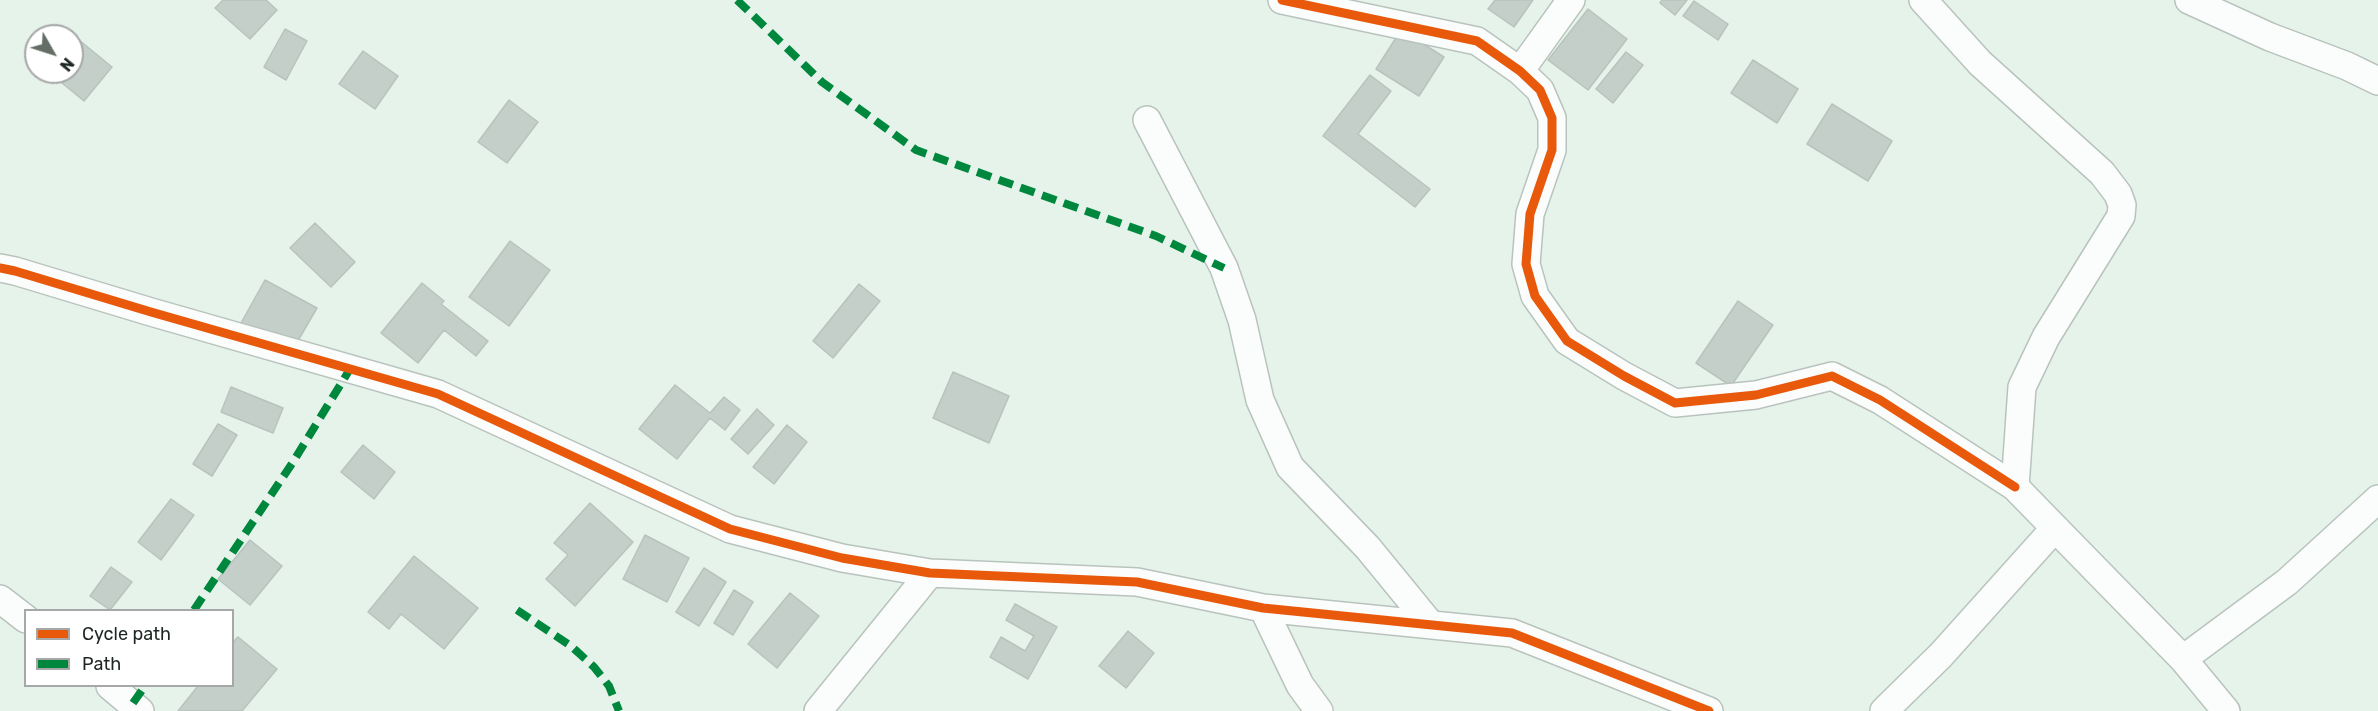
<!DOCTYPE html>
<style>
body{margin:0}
#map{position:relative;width:2378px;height:711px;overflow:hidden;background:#e6f3ea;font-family:Rubik,sans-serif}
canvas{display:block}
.legend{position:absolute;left:24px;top:609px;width:210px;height:78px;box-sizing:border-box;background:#fff;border:2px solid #a5a8a6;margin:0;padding:8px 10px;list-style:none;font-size:18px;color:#1e2621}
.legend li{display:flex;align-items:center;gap:12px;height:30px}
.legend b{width:30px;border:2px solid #a5a8a6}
.north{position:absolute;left:24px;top:24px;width:60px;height:60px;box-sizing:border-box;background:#fff;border:2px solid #a5a8a6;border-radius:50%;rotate:129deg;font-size:16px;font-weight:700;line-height:24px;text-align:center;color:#1e2621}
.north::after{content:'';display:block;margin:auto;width:21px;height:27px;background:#646e67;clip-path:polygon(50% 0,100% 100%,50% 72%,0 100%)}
</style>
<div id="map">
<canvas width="2378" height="711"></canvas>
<ul class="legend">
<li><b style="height:8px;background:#e8590c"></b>Cycle path</li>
<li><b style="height:8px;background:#00873e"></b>Path</li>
</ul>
<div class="north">N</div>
</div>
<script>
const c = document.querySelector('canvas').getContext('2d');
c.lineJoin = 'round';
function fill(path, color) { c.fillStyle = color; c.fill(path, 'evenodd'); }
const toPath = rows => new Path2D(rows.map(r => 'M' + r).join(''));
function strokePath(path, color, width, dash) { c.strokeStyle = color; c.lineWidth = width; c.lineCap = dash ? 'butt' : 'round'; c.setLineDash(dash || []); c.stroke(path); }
const building = toPath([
 [223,0,266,0,277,10,250,39,215,8,223,0],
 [1495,0,1533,0,1514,27,1488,9,1495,0],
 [1662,0,1687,0,1675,15,1660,3,1662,0],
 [1694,1,1728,24,1718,40,1683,16,1694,1],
 [1588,9,1627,39,1588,90,1548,60,1588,9],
 [285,29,307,41,286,80,264,67,285,29],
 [1401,30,1444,57,1419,96,1376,69,1401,30],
 [79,40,112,67,84,101,51,74,53,72,72,72,72,49,79,40],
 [363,51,398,76,375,109,339,84,363,51],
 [1626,52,1643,65,1613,103,1596,89,1626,52],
 [1753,60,1798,89,1777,123,1731,93,1753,60],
 [1370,75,1391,91,1358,134,1430,189,1415,207,1323,136,1370,75],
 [509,100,538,122,507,163,478,142,509,100],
 [1832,104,1892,141,1868,181,1807,144,1832,104],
 [315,223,355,262,331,287,290,248,315,223],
 [510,241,550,270,509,326,469,297,510,241],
 [265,280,317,308,292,351,241,323,265,280],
 [422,283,444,301,441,304,488,341,476,356,444,330,418,363,381,333,422,283],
 [859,284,880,301,833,358,813,341,859,284],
 [1738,301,1773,325,1731,386,1696,363,1738,301],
 [953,372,1009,396,989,443,933,418,953,372],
 [675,385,710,413,724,397,740,410,725,430,710,418,677,459,639,429,675,385],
 [231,387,283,408,273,433,221,412,231,387],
 [757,409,774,425,748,454,731,439,757,409],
 [218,424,237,435,212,476,193,464,218,424],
 [787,425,807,442,774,484,753,467,787,425],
 [363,445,395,472,374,499,341,472,363,445],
 [171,499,194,515,161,560,138,542,171,499],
 [590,503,633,542,575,606,546,579,568,555,554,543,590,503],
 [645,535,689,558,667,602,623,579,645,535],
 [250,540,282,566,250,605,218,579,250,540],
 [414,556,478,608,444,649,401,614,389,629,368,612,414,556],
 [111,567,132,582,110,610,90,596,111,567],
 [704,568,726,582,699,626,676,612,704,568],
 [734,590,753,602,733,635,714,623,734,590],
 [790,593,819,616,777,668,748,644,790,593],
 [1015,604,1057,627,1028,679,990,657,1001,637,1025,651,1034,636,1006,620,1015,604],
 [1128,631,1154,653,1126,688,1099,666,1128,631],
 [238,637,277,669,242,711,178,711,198,686,232,686,232,643,238,637]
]);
const street = toPath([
 [1282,0,1477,41,1520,71,1540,90,1552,118,1552,150,1530,214,1526,264,1535,296,1567,341,1624,376,1675,403,1756,395,1832,376,1880,400,2015,487],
 [1923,0,1980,63,2102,173,2118,194,2122,205,2121,216,2046,337,2022,387,2015,487,2055,528],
 [2189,0,2270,37,2347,66,2378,81],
 [1520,71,1571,0],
 [1147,120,1224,268,1242,320,1260,400,1290,467,1368,548,1431,625],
 [0,268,15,271,151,312,438,394,730,529,842,558,930,573,1137,582,1263,608,1512,633,1709,711],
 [0,599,26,619],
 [1263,608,1300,685,1319,711],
 [2183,659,2287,582,2378,499],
 [110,686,140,711],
 [818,711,930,573],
 [1884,711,1941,655,2055,528,2183,659,2226,711]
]);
const quiet = toPath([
 [737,0,822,82,916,150,1156,236,1224,268],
 [194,610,293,462,350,369],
 [517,610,571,646,594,667,609,686,619,711],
 [133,703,145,686]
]);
const cycleway = toPath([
 [1282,0,1477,41,1520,71,1540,90,1552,118,1552,150,1530,214,1526,264,1535,296,1567,341,1624,376,1675,403,1756,395,1832,376,1880,400,2015,487],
 [0,268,15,271,151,312,438,394,730,529,842,558,930,573,1137,582,1263,608,1512,633,1709,711]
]);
fill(building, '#c4cfca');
strokePath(building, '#b8c3be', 1.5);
strokePath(street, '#b9c3bd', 30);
strokePath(street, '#fbfdfc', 27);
strokePath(quiet, '#00873e', 8, [15, 8]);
strokePath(cycleway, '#e8590c', 9);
</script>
